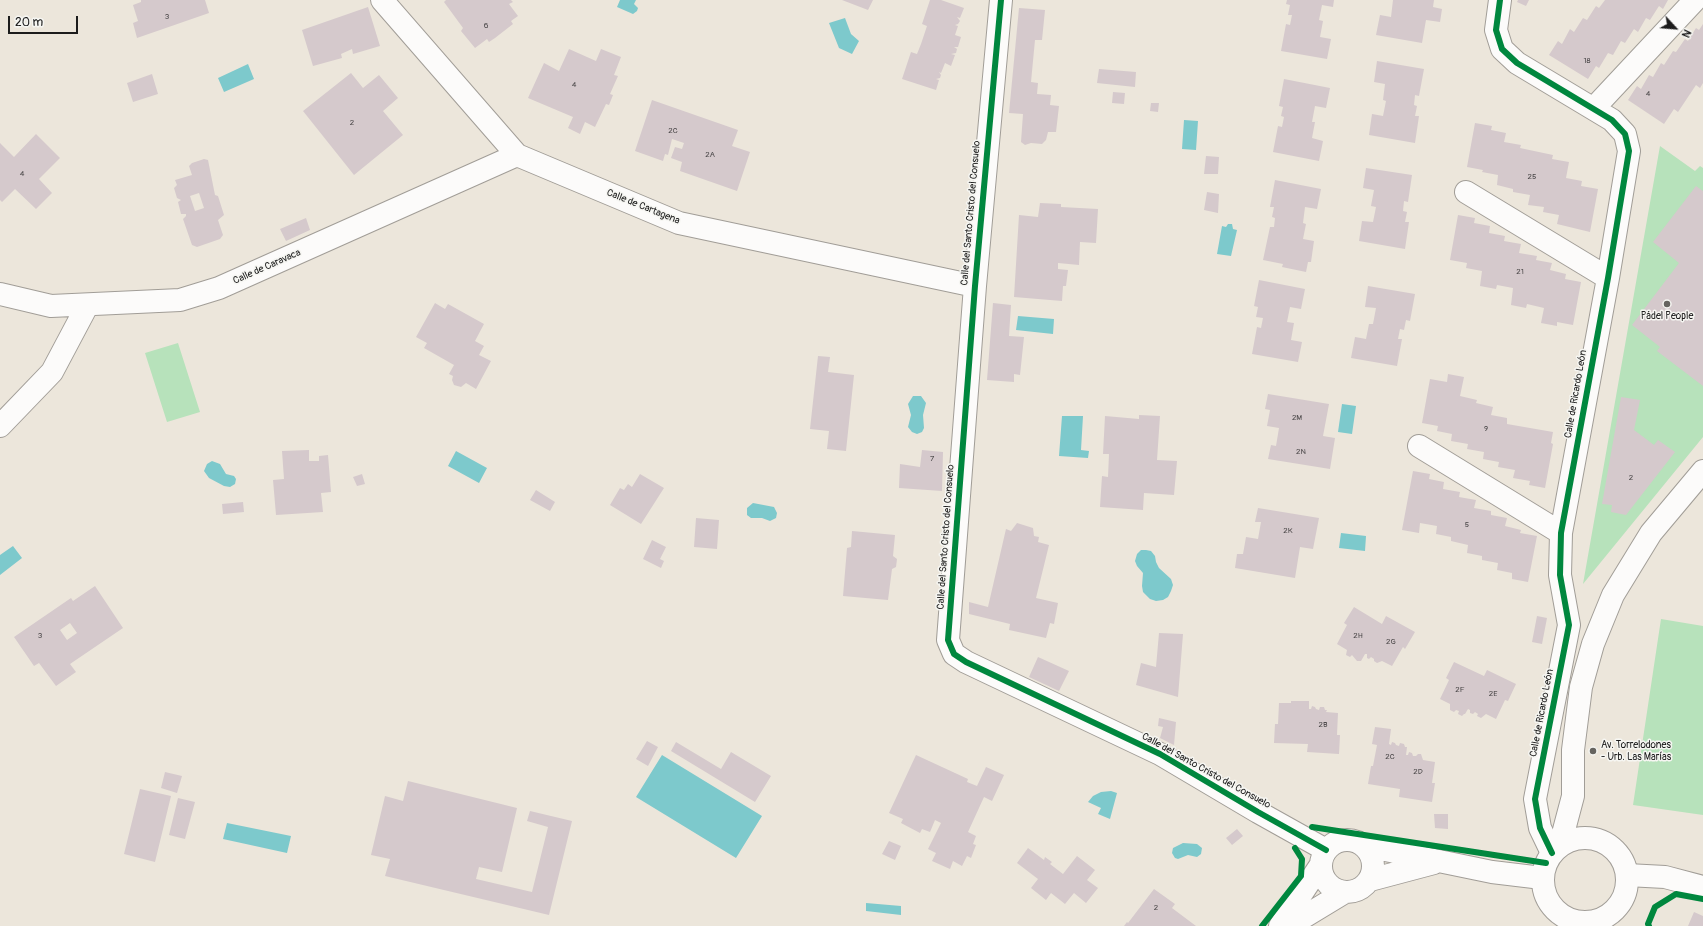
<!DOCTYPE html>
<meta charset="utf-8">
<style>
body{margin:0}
#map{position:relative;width:1703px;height:926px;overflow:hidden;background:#ece6db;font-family:Pangolin,sans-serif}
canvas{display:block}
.north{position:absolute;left:1655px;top:8px;width:40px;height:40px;-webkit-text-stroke:3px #f6f6f2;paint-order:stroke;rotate:116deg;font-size:11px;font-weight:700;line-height:16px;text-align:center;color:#1c1c1c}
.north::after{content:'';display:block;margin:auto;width:14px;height:18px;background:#1c1c1c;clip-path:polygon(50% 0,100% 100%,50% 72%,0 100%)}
.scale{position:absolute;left:8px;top:16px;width:70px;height:18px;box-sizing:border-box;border:2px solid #1c1c1c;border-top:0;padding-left:5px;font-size:12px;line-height:14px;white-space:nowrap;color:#1c1c1c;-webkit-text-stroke:3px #f6f6f2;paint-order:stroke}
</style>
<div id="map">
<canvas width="1703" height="926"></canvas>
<div class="north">N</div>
<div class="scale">20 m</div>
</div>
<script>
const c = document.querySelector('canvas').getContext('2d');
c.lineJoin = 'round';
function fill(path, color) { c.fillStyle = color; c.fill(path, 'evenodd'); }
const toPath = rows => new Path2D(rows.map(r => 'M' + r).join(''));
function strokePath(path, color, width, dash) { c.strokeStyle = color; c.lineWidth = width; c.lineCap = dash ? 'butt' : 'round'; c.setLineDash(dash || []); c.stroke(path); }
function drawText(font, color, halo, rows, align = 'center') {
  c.font = font + ' Pangolin,sans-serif'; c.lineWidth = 3; c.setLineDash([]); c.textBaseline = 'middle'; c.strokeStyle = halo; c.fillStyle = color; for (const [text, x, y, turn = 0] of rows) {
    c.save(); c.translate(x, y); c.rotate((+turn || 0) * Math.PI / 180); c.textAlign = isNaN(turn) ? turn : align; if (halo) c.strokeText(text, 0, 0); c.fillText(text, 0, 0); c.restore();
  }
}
const green = toPath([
 [1660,146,1695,171,1700,166,1703,168,1703,437,1583,584],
 [178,343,200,412,167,422,145,353],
 [1661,619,1703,626,1703,815,1633,805]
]);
const water = toPath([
 [620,0,636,0,634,4,638,8,637,11,633,14,617,7],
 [845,18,851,34,859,41,852,54,839,48,829,23],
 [248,64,254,79,224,92,218,78],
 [1184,120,1198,121,1196,150,1182,149],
 [1228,224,1232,224,1233,229,1237,230,1231,256,1217,254,1222,226,1226,227],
 [1018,316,1054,319,1053,334,1016,330],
 [913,396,921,396,926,403,923,415,924,428,922,432,917,434,912,432,908,427,911,415,908,404],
 [1342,404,1356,406,1352,434,1338,432],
 [1062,416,1083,416,1081,450,1089,451,1088,458,1059,456],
 [456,451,487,468,479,483,448,466],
 [212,461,220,464,226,474,234,476,236,479,235,484,230,487,224,486,209,478,204,471,207,464],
 [753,503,774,507,777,513,776,518,770,521,762,518,751,518,747,515,747,508],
 [1341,533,1366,536,1365,551,1339,548],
 [13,546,22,558,0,575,0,555],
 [1141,550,1146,550,1151,551,1155,556,1156,562,1159,568,1171,579,1173,585,1171,591,1168,597,1163,600,1156,601,1150,599,1143,592,1142,586,1143,573,1137,566,1135,561,1137,554],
 [662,755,762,816,736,858,636,797],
 [1111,791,1117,793,1110,819,1098,814,1101,808,1088,802,1093,796,1101,792],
 [227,823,291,836,287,853,223,839],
 [1183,843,1197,844,1202,848,1201,854,1197,857,1188,855,1178,859,1175,858,1172,853,1173,848],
 [866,903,901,906,901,915,866,911]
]);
const building = toPath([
 [141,0,205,0,209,13,137,38,133,23,138,21,133,5,141,2],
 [446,0,511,0,513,2,509,4,518,16,511,21,513,24,495,38,489,42,487,39,475,48,461,31,463,28,444,2],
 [842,0,873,0,868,10],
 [930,0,941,0,964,8,960,18,957,17,960,21,958,24,955,25,958,26,955,35,961,37,958,47,954,47,957,49,956,53,951,54,955,55,951,66,945,63,941,73,939,72,941,75,940,78,936,79,939,80,936,90,902,79,911,52,917,54,921,44,927,26,922,24],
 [1287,0,1334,0,1333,7,1322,5,1319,20,1323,21,1320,37,1331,39,1327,59,1281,51,1286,24,1290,25,1292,15,1288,15,1290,5,1286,4],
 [1393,0,1434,0,1433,7,1442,9,1440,22,1426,20,1422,43,1376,35,1380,15,1391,17],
 [1518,0,1529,0,1526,6,1517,2],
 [1605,0,1668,0,1663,9,1659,6,1650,20,1646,18,1638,32,1634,29,1625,43,1621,41,1613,55,1608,53,1599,68,1596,66,1588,79,1549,55,1558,41,1562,44,1570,29,1574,32,1583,18,1587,20,1596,6,1599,8],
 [368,7,380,46,353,54,352,49,341,54,342,58,313,66,302,30],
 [1019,8,1045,10,1042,40,1035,40,1031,82,1038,83,1037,94,1051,95,1050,105,1059,106,1056,132,1048,132,1046,140,1042,144,1031,143,1025,145,1021,142,1023,114,1009,113],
 [1703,24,1703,83,1700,88,1696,85,1678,112,1674,109,1664,124,1628,100,1637,86,1641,89,1649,75,1653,77,1661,63,1664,65,1673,51,1676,52,1685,39,1688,41,1696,28,1699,30],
 [569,49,596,61,601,49,621,57,614,75,618,76,610,94,613,95,609,105,606,104,595,127,585,122,580,134,568,128,573,117,528,98,544,63,559,71],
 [1377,61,1424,69,1419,96,1415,95,1414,105,1417,106,1415,116,1419,116,1415,143,1369,135,1372,114,1383,116,1386,101,1383,100,1385,84,1374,82],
 [1099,69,1136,72,1135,87,1097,83],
 [351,73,363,88,379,75,398,98,383,111,403,135,354,175,303,111],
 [152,74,158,94,133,102,127,83],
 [1284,79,1330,88,1326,108,1315,106,1312,122,1315,122,1312,138,1323,141,1319,161,1273,152,1278,126,1282,127,1284,117,1281,116,1283,107,1279,106],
 [1113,92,1125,93,1124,104,1112,103],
 [652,100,738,130,732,146,750,152,737,191,680,171,682,162,671,158,675,147,682,149,684,143,672,139,668,155,665,154,663,161,635,151],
 [1151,103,1159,103,1158,112,1150,111],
 [1475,123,1492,126,1491,130,1506,133,1504,142,1521,145,1520,148,1553,155,1552,159,1569,162,1566,178,1582,181,1581,186,1598,189,1590,232,1557,224,1559,215,1543,212,1544,207,1528,205,1530,195,1513,192,1513,189,1497,185,1498,175,1482,172,1483,170,1467,167],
 [36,134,60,158,39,179,52,193,36,209,15,189,2,202,0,200,0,143,14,157],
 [1206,156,1219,157,1218,174,1204,174],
 [204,159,208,160,215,195,218,196,224,215,218,220,223,235,220,239,197,247,192,245,183,219,186,216,186,214,181,214,178,202,181,200,177,198,174,188,177,185,175,180,192,175,189,166,192,163],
 [199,193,204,208,195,211,190,196],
 [1366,168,1412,175,1408,202,1404,201,1403,211,1407,212,1405,222,1409,222,1405,249,1359,241,1362,221,1373,222,1376,207,1371,206,1374,190,1363,188],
 [1275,180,1321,189,1317,209,1305,207,1303,223,1306,224,1303,239,1314,241,1311,262,1308,262,1306,272,1282,267,1283,264,1263,260,1270,227,1274,227,1275,218,1272,217,1274,207,1270,207],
 [1696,186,1703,191,1703,386,1657,351,1660,347,1632,325,1679,263,1653,242],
 [1207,192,1219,194,1218,213,1204,210],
 [1040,203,1061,204,1061,207,1098,209,1096,243,1080,242,1079,265,1058,263,1058,269,1068,270,1066,286,1063,286,1062,301,1014,297,1019,215,1038,217],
 [1458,215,1475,218,1474,223,1490,226,1489,233,1505,236,1504,241,1521,244,1519,253,1537,256,1536,260,1552,263,1550,270,1566,274,1565,279,1581,282,1573,325,1557,322,1557,326,1541,323,1544,308,1527,304,1526,308,1511,305,1513,288,1497,285,1496,289,1480,286,1482,271,1466,268,1467,263,1450,260],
 [306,218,310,230,286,241,280,229],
 [1259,280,1305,289,1301,309,1290,307,1287,322,1294,323,1291,340,1302,342,1298,362,1252,354,1257,327,1261,328,1263,318,1256,317,1258,307,1254,306],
 [1368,286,1415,294,1410,321,1406,320,1404,330,1400,329,1398,339,1402,339,1397,366,1351,358,1355,337,1366,339,1369,324,1373,324,1376,308,1365,307],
 [435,303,445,309,448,304,484,324,475,341,484,346,479,355,491,361,476,389,466,383,461,387,454,385,452,380,453,376,449,374,454,365,424,348,427,343,416,337],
 [993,303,1011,305,1009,336,1024,337,1020,375,1014,374,1014,382,987,380],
 [818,356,830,357,828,372,854,375,846,451,827,449,829,431,810,429],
 [1448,374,1464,377,1460,396,1477,400,1476,403,1493,407,1491,415,1507,418,1507,424,1553,432,1551,443,1553,444,1545,488,1529,485,1530,481,1513,478,1515,470,1498,467,1499,462,1483,459,1484,452,1467,449,1468,444,1451,441,1452,434,1437,431,1438,426,1422,423,1430,379,1447,382],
 [1268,394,1329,404,1323,436,1335,438,1330,469,1268,459,1271,445,1276,446,1279,428,1267,426,1270,410,1265,409],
 [1621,397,1640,400,1634,430,1654,445,1658,440,1675,452,1626,515,1611,512,1612,505,1602,504],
 [1139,415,1160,416,1157,460,1177,461,1174,495,1144,493,1143,510,1100,507,1102,476,1108,477,1109,454,1103,454,1105,416,1139,419],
 [309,450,309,461,319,461,319,456,328,455,331,492,321,493,323,512,276,515,273,480,284,479,282,451],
 [922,450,943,452,942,491,899,488,900,464,920,467],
 [1413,471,1430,474,1429,479,1444,482,1443,489,1460,492,1459,497,1476,500,1474,508,1491,511,1491,515,1507,518,1505,526,1521,530,1520,533,1537,536,1528,582,1512,579,1512,573,1497,570,1498,563,1482,560,1482,556,1467,553,1468,545,1451,541,1451,537,1436,534,1437,526,1420,523,1419,533,1402,530],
 [362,474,365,484,357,486,353,477],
 [640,474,664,488,641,524,610,505,620,488,624,490,628,484,632,487],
 [536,490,555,502,550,511,530,500],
 [243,502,244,512,223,514,222,504],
 [1258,508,1319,518,1313,549,1300,547,1295,578,1235,568,1237,554,1243,554,1246,537,1258,539,1261,522,1255,522],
 [696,518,719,520,717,549,694,547],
 [1017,523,1033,528,1034,536,1039,537,1038,542,1049,545,1036,598,1058,603,1054,624,1050,623,1046,638,1009,630,1010,624,969,614,969,602,988,607,1006,529,1011,531],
 [852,531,895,535,893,556,897,559,896,567,892,569,888,600,843,596,847,548,851,547],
 [652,540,666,547,660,559,664,561,661,568,643,559],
 [95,586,123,628,70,664,76,672,56,686,39,663,34,666,14,637,71,598,73,601],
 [70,623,77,633,67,640,60,630],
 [1354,607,1382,624,1386,616,1415,632,1405,649,1403,647,1392,666,1382,661,1377,663,1374,661,1374,659,1371,657,1369,659,1367,658,1367,654,1365,654,1361,661,1357,661,1352,655,1350,657,1346,655,1347,650,1337,644,1347,625,1344,623],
 [1537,616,1547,618,1542,644,1532,642],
 [1159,633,1183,634,1178,697,1136,685,1141,663,1156,667],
 [1038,657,1069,671,1059,691,1029,677],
 [1454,662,1484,676,1487,670,1516,684,1508,701,1505,700,1496,719,1486,714,1481,718,1477,716,1478,714,1475,712,1473,714,1470,713,1470,710,1468,709,1465,714,1464,714,1462,716,1458,714,1459,711,1456,710,1454,712,1450,710,1450,704,1440,699,1449,680,1446,678],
 [1291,701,1309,701,1309,709,1311,709,1312,706,1315,707,1316,709,1319,710,1320,707,1324,707,1325,710,1327,710,1326,712,1338,713,1337,735,1340,735,1339,754,1307,752,1308,744,1274,743,1275,724,1278,724,1279,703,1291,703],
 [1159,718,1176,722,1174,745,1160,738,1163,727,1158,726],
 [1375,727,1391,729,1389,744,1391,745,1392,742,1395,743,1396,745,1399,746,1400,743,1404,744,1405,747,1407,747,1406,755,1408,755,1409,752,1412,753,1413,756,1416,756,1418,754,1421,754,1423,760,1435,762,1432,783,1435,783,1432,802,1399,797,1400,789,1368,784,1371,766,1373,766,1377,745,1372,744],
 [647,741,658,747,648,766,636,759],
 [676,742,721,769,731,752,771,776,755,802,671,751],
 [916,755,968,779,967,782,977,786,986,767,1004,775,992,801,984,797,968,832,976,836,973,844,976,845,971,858,967,856,962,866,953,861,950,869,932,861,936,853,928,849,941,823,935,820,930,832,922,829,920,833,901,823,903,819,889,813],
 [165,772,182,776,177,793,161,788],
 [408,781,517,808,502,872,479,867,476,879,532,892,548,827,527,821,530,811,572,821,549,915,385,876,390,859,371,855,385,796,403,801],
 [140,789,171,796,155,862,124,854],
 [178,798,195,802,185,839,169,835],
 [1434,814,1448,814,1448,829,1435,828],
 [1237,829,1243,836,1232,845,1226,838],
 [889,841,901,846,895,860,882,854],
 [1028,848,1044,860,1045,857,1052,862,1050,864,1063,874,1077,856,1095,870,1087,880,1098,888,1086,903,1074,893,1065,904,1051,893,1046,900,1031,888,1038,879,1017,863],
 [1154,889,1175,904,1172,908,1196,926,1124,926,1127,922,1128,923],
 [1694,912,1703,916,1703,926,1688,926]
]);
const minor = toPath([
 [382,0,517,155,679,223,975,286],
 [1001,0,975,286,948,640,954,654,966,662,1160,754,1258,812,1326,850],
 [1500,0,1496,30,1502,49,1517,63,1612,120,1625,134,1629,151,1608,278,1561,533,1560,575,1569,625,1535,799,1540,828,1552,853],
 [1594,108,1695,0],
 [1466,192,1608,278],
 [0,294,51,306,180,300,219,288,517,155],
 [0,426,52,372,87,306],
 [1419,446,1561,533],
 '1321 866a26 26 0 1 1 52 0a26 26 0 1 1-52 0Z',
 [1366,846,1492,872,1542,878],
 [1627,875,1665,877,1703,887],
 [1370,880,1434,863],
 [1280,926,1320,866],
 [1289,926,1345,892]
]);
const secondary = toPath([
 '1543 880a42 42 0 1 1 84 0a42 42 0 1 1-84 0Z',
 [1560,845,1573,796,1573,750,1581,687,1593,644,1613,595,1651,533,1703,471]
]);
const cycleway = toPath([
 [1001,0,975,286,948,640,954,654,966,662,1160,754,1258,812,1326,850],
 [1500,0,1496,30,1502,49,1517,63,1612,120,1625,134,1629,151,1608,278,1561,533,1560,575,1569,625,1535,799,1540,828,1552,853],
 [1312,827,1546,863],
 [1262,926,1301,876,1302,859,1295,848],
 [1649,926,1648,924,1655,907,1676,894,1703,899]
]);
const markers = [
 [1667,304,4,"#65635f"],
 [1593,751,4,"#65635f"]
];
const numberNames = [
 ["3",167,17],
 ["6",486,26],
 ["18",1587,61],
 ["4",574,85],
 ["4",1648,94],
 ["2",352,123],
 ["2C",673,131],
 ["2A",710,155],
 ["4",22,174],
 ["25",1532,177],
 ["21",1520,272],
 ["2M",1297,418],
 ["9",1486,429],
 ["2N",1301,452],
 ["7",932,459],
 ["2",1631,478],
 ["5",1467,525],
 ["2K",1288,531],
 ["3",40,636],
 ["2H",1358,636],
 ["2G",1391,642],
 ["2F",1460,690],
 ["2E",1493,694],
 ["2B",1323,725],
 ["2C",1390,757],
 ["2D",1418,772],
 ["2",1156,908]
];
const streetNames = [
 ["Calle de Cartagena",643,207,22],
 ["Calle del Santo Cristo del Consuelo",971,213,-85],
 ["Calle de Caravaca",267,267,-24],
 ["Calle de Ricardo León",1576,394,-80],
 ["Calle del Santo Cristo del Consuelo",946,537,-86],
 ["Calle de Ricardo León",1542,713,-79],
 ["Calle del Santo Cristo del Consuelo",1206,771,29]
];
const poiNames = [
 ["Pádel People",1667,316],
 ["Av. Torrelodones",1601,745,"left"],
 ["- Urb. Las Marías",1601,757,"left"]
];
fill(green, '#b7e2bb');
fill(water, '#7dc9cc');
fill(building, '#d5c9cc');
strokePath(minor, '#a19d97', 24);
strokePath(secondary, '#a19d97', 24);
strokePath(minor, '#fcfbfa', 22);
strokePath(secondary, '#fcfbfa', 22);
strokePath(cycleway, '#00873e', 6);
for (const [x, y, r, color] of markers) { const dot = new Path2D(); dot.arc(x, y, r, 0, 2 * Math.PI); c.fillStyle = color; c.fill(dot); strokePath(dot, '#f6f6f2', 1.5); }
drawText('8px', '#4a4748', null, numberNames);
drawText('10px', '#1c1c1c', '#f6f6f2', streetNames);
drawText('10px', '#1c1c1c', '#f6f6f2', poiNames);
</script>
